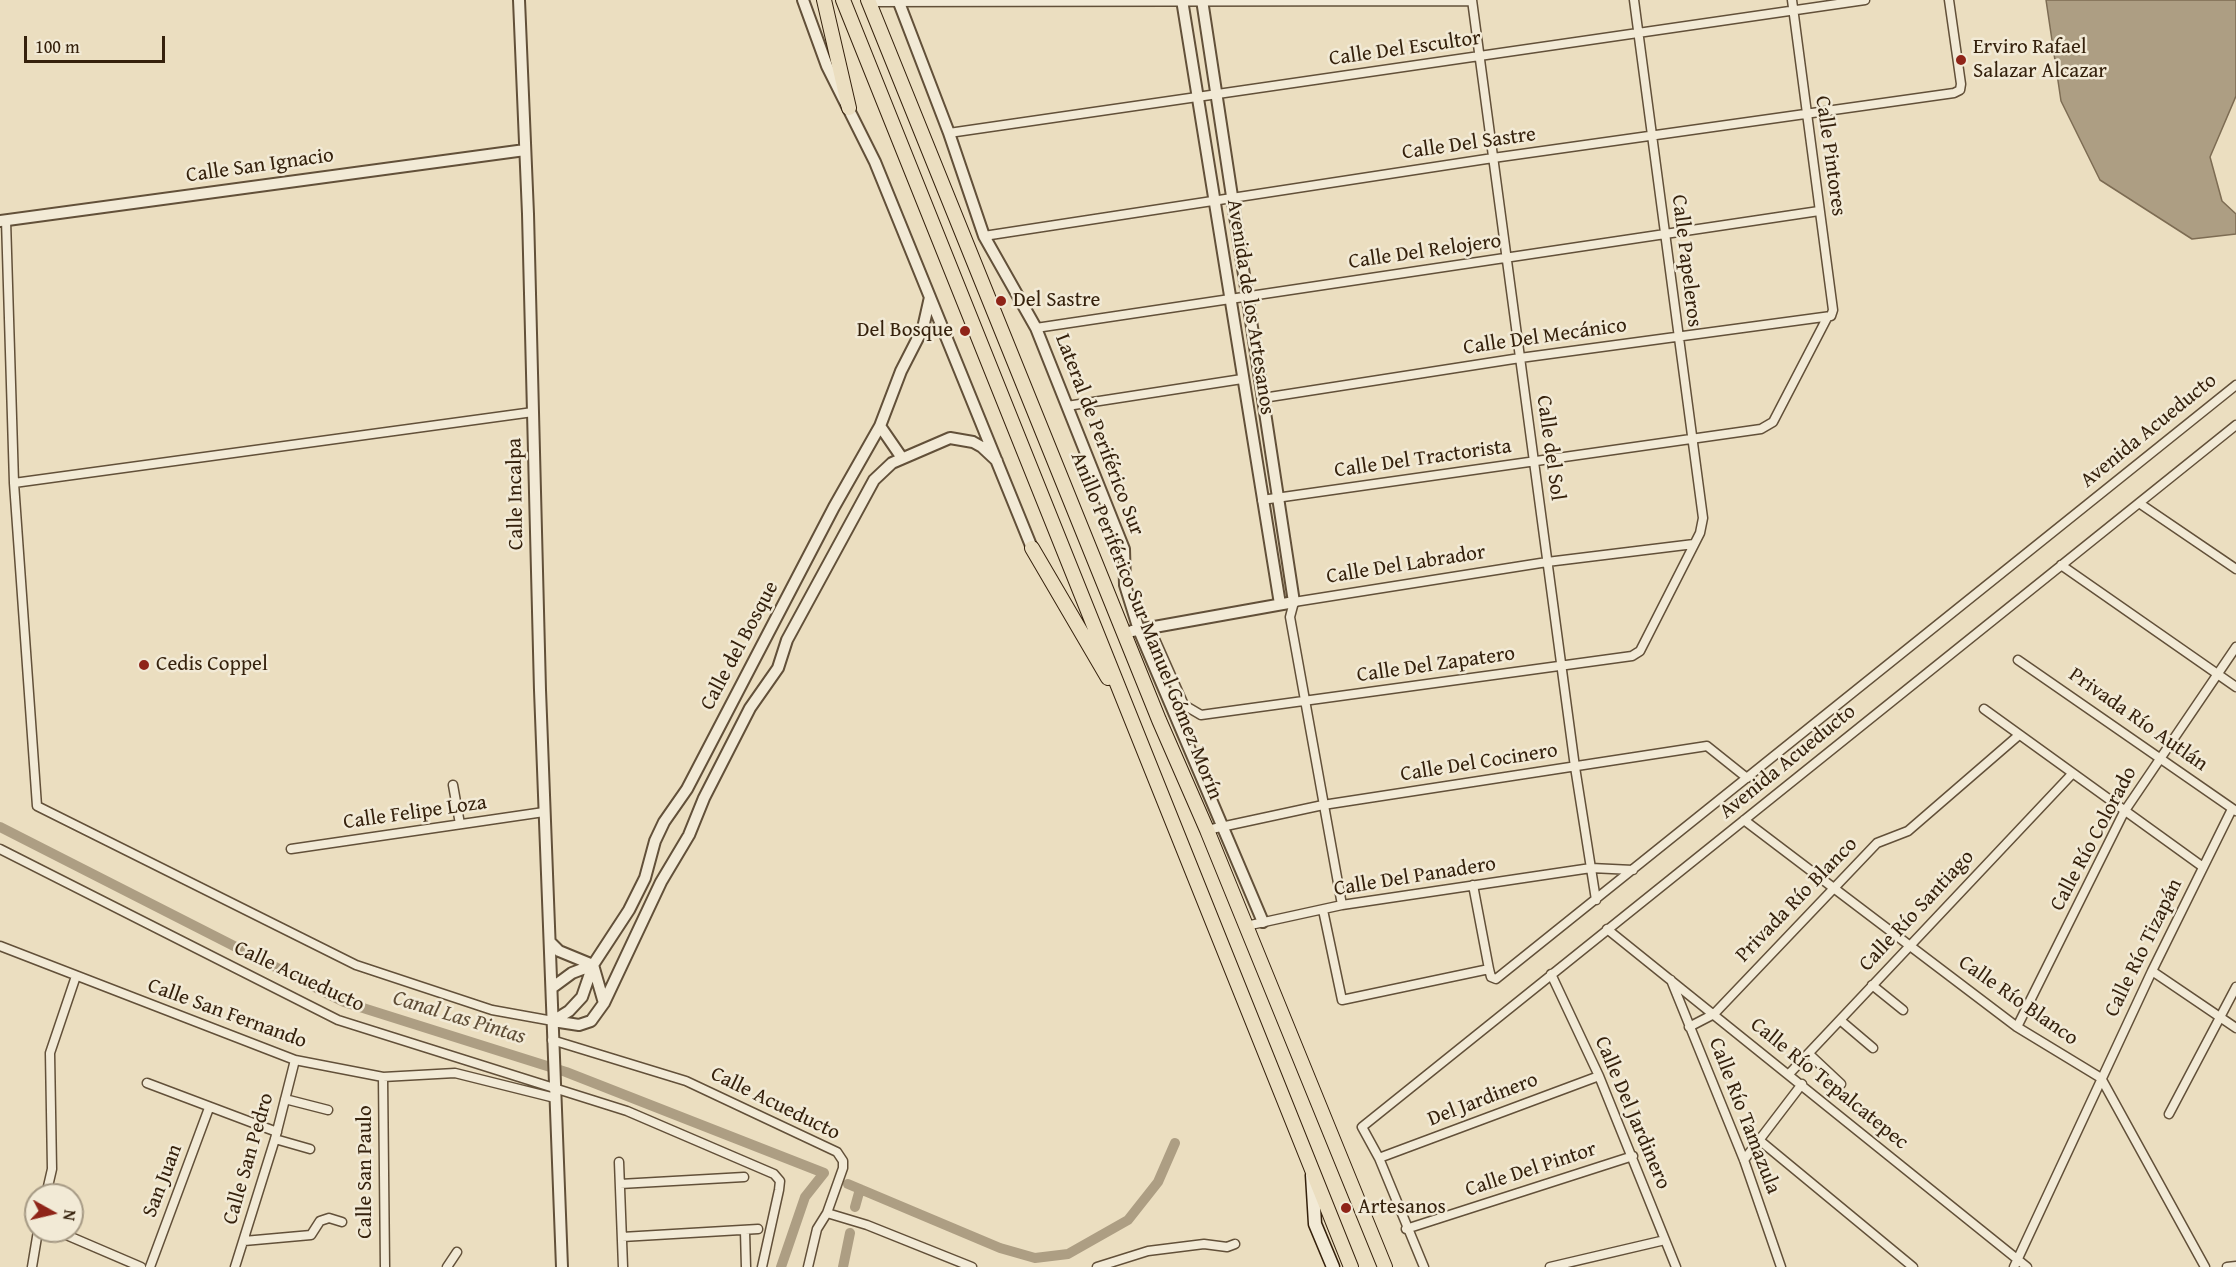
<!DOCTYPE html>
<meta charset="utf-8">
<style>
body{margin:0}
#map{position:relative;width:2236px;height:1267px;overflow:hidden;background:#ebdec0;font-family:"Gentium Book Plus",serif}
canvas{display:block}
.north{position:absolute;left:24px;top:1183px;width:60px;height:60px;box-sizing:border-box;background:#f2ead6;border:2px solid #a69a85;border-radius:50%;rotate:98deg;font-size:16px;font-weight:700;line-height:24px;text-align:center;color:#35210c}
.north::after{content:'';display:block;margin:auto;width:21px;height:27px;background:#8f2418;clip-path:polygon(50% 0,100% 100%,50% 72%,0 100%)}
.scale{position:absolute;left:24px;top:36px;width:141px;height:27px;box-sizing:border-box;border:3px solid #35210c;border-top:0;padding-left:8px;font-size:18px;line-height:21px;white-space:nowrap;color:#35210c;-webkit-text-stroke:4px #f2ead6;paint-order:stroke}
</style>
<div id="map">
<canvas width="2236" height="1267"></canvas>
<div class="north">N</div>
<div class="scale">100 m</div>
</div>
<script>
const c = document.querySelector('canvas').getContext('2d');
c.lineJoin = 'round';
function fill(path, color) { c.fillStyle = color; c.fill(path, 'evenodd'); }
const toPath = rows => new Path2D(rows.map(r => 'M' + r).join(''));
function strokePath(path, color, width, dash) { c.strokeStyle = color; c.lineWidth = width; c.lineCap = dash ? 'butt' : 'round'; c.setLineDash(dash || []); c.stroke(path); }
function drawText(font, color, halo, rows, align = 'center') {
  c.font = font + ' "Gentium Book Plus",serif'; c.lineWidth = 5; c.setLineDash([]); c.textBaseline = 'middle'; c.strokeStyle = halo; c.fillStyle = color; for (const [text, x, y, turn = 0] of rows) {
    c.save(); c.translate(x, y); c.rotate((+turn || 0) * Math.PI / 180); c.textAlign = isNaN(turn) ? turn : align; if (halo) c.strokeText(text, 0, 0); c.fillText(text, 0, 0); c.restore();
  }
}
const water = toPath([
 [2046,0,2236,0,2236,96,2210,157,2222,201,2236,214,2236,234,2192,239,2100,180,2061,101,2046,0]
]);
const canal = toPath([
 [0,827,344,1002,566,1072,824,1173,805,1197,781,1267],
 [848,1184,1000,1248,1035,1258,1068,1254,1128,1220,1158,1182,1175,1143],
 [855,1207,860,1189],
 [843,1267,850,1233]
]);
const minor = toPath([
 [1472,0,1575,767,1596,900],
 [869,2,1472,1],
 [949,133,1865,0],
 [6,220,14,483,37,806,356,965,492,1010,553,1021],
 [984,236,1493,158,1954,93,1960,90,1961,84,1949,0],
 [1036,328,1819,211],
 [1263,398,1520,358,1831,316,1833,310,1792,0],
 [1067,406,1242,379],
 [14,483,533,412],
 [1262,500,1761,429,1773,422,1827,318],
 [2139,503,2236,569],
 [2061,565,2236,687],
 [1150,628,1184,705,1201,715,1632,656,1640,651,1700,533,1703,518,1634,0],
 [2018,660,2236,811],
 [1984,709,2203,867],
 [453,785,460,824],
 [1744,820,2017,1027,2101,1078,2205,1267],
 [1207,830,1323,805,1707,746,1747,778],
 [0,849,338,1020,627,1111,774,1174,780,1181,779,1190,762,1267],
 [291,849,544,812],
 [1473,885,1489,969,1491,977,1496,979,2236,385],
 [1342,905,1290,617,1294,602,1547,562,1694,544],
 [1323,910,1342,1000,1489,969],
 [1246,926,1342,905,1591,868,1633,870],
 [1607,929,2027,1267],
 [0,946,295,1060,383,1077,455,1073,555,1098],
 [2152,971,2236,1028],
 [1551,974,1599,1076,1676,1267],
 [1671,980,1744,1160,1781,1267],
 [1872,985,1903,1010],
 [1840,1020,1873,1048],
 [1689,1027,1714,1014,1877,843,1908,831,2019,735],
 [2017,1027,2124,812,2236,647],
 [552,1040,686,1081,837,1152,843,1161,843,1168,827,1213,817,1229,808,1267],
 [1809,1054,1841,1084],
 [1789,1074,2072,774],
 [383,1077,385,1267],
 [147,1083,277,1132],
 [285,1099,328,1110],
 [2169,1114,2236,987],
 [275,1139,310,1149],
 [1758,1139,1913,1267],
 [1379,1158,1599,1076],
 [1744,1160,1802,1084],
 [619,1162,623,1267],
 [620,1184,744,1177],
 [46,1195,52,1169,50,1053,76,976],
 [827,1213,867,1225,972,1267],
 [1406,1229,1633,1156],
 [57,1231,141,1267],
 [745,1231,746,1267],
 [622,1237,758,1229],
 [244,1241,311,1235,320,1221,329,1218,342,1222],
 [32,1267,38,1231],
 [150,1267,209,1108],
 [235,1267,275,1139,295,1060],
 [447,1267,457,1252],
 [1097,1267,1148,1251,1204,1244,1227,1247,1235,1244],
 [1424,1267,1379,1158,1362,1127,2236,425],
 [1550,1267,1665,1240],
 [2014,1267,2152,971,2232,809],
 [2227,1267,2236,1266]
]);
const tertiary = toPath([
 [519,0,528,214,540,690,562,1267],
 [803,0,827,66,875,162,1032,548],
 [898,0,949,133,984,236,1036,328,1124,549,1125,585,1139,630,1263,922],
 [1182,0,1280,604],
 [0,221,525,150],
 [880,426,902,458],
 [1132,631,1294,602,1202,0],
 [550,942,559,951,593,965],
 [593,965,604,1003],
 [553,987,572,973,593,965,629,910,645,878,655,841,664,822,687,789,834,507,880,426,901,371,923,328,930,297],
 [553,1021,579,1025,591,1021,604,1003,661,882,689,835,704,798,750,708,778,668,787,640,874,480,892,463,950,438,973,442,982,447,997,461],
 [553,1021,569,1011,582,997,593,965]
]);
const secondary = toPath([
 [1312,1175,1315,1224,1333,1267]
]);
const trunk = toPath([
 [824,0,849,108],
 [843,0,1351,1267],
 [868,0,1159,720,1207,830,1385,1267],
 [1032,548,1108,678]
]);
const markers = [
 [1961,60,6,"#8f2418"],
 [1001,301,6,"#8f2418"],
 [965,331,6,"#8f2418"],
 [144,665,6,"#8f2418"],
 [1346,1208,6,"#8f2418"]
];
const poiNames = [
 ["Erviro Rafael",1973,48],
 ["Salazar Alcazar",1973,72],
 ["Del Sastre",1013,301],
 ["Del Bosque",953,331,"right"],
 ["Cedis Coppel",156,665],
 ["Artesanos",1358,1208]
];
const streetNames = [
 ["Calle Del Escultor",1405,49,-8],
 ["Calle Del Sastre",1469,144,-8],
 ["Calle Pintores",1830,156,82],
 ["Calle San Ignacio",260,166,-8],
 ["Calle Del Relojero",1425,252,-8],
 ["Calle Papeleros",1686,261,83],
 ["Avenida de los Artesanos",1250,307,81],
 ["Calle Del Mecánico",1545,337,-8],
 ["Avenida Acueducto",2149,431,-39],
 ["Lateral de Periférico Sur",1099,435,69],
 ["Calle del Sol",1550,448,82],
 ["Calle Del Tractorista",1423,459,-8],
 ["Calle Incalpa",516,494,-91],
 ["Calle Del Labrador",1406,565,-9],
 ["Anillo Periférico Sur Manuel Gómez Morín",1146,626,68],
 ["Calle del Bosque",740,646,-62],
 ["Calle Del Zapatero",1436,665,-8],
 ["Privada Río Autlán",2138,720,35],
 ["Avenida Acueducto",1788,762,-39],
 ["Calle Del Cocinero",1479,763,-9],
 ["Calle Felipe Loza",415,813,-8],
 ["Calle Río Colorado",2094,839,-62],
 ["Calle Del Panadero",1415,877,-9],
 ["Privada Río Blanco",1797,900,-46],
 ["Calle Río Santiago",1917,911,-47],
 ["Calle Río Tizapán",2144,948,-64],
 ["Calle Acueducto",299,977,25],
 ["Calle Río Blanco",2018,1001,35],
 ["Calle San Fernando",227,1014,20],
 ["Calle Río Tepalcatepec",1829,1084,39],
 ["Del Jardinero",1483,1100,-21],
 ["Calle Acueducto",775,1104,26],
 ["Calle Del Jardinero",1632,1113,67],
 ["Calle Río Tamazula",1744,1116,69],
 ["Calle San Pedro",249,1159,-74],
 ["Calle Del Pintor",1531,1170,-18],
 ["Calle San Paulo",366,1172,-90],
 ["San Juan",163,1181,-69]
];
const waterNames = [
 ["Canal Las Pintas",459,1018,17]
];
fill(water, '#ad9e83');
strokePath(water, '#7d6c53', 1.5);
strokePath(canal, '#ad9e83', 10);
strokePath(minor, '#625039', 11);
strokePath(tertiary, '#625039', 14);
strokePath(secondary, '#35210c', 15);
strokePath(trunk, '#35210c', 16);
strokePath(minor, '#f2ead6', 8);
strokePath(tertiary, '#f2ead6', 10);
strokePath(secondary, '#f2ead6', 12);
strokePath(trunk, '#ebdec0', 14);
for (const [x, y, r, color] of markers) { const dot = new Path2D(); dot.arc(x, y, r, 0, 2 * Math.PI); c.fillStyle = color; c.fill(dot); strokePath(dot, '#f2ead6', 2); }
drawText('21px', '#35210c', '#f2ead6', poiNames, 'left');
drawText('21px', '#35210c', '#f2ead6', streetNames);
drawText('italic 22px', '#5f4d36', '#f2ead6', waterNames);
</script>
